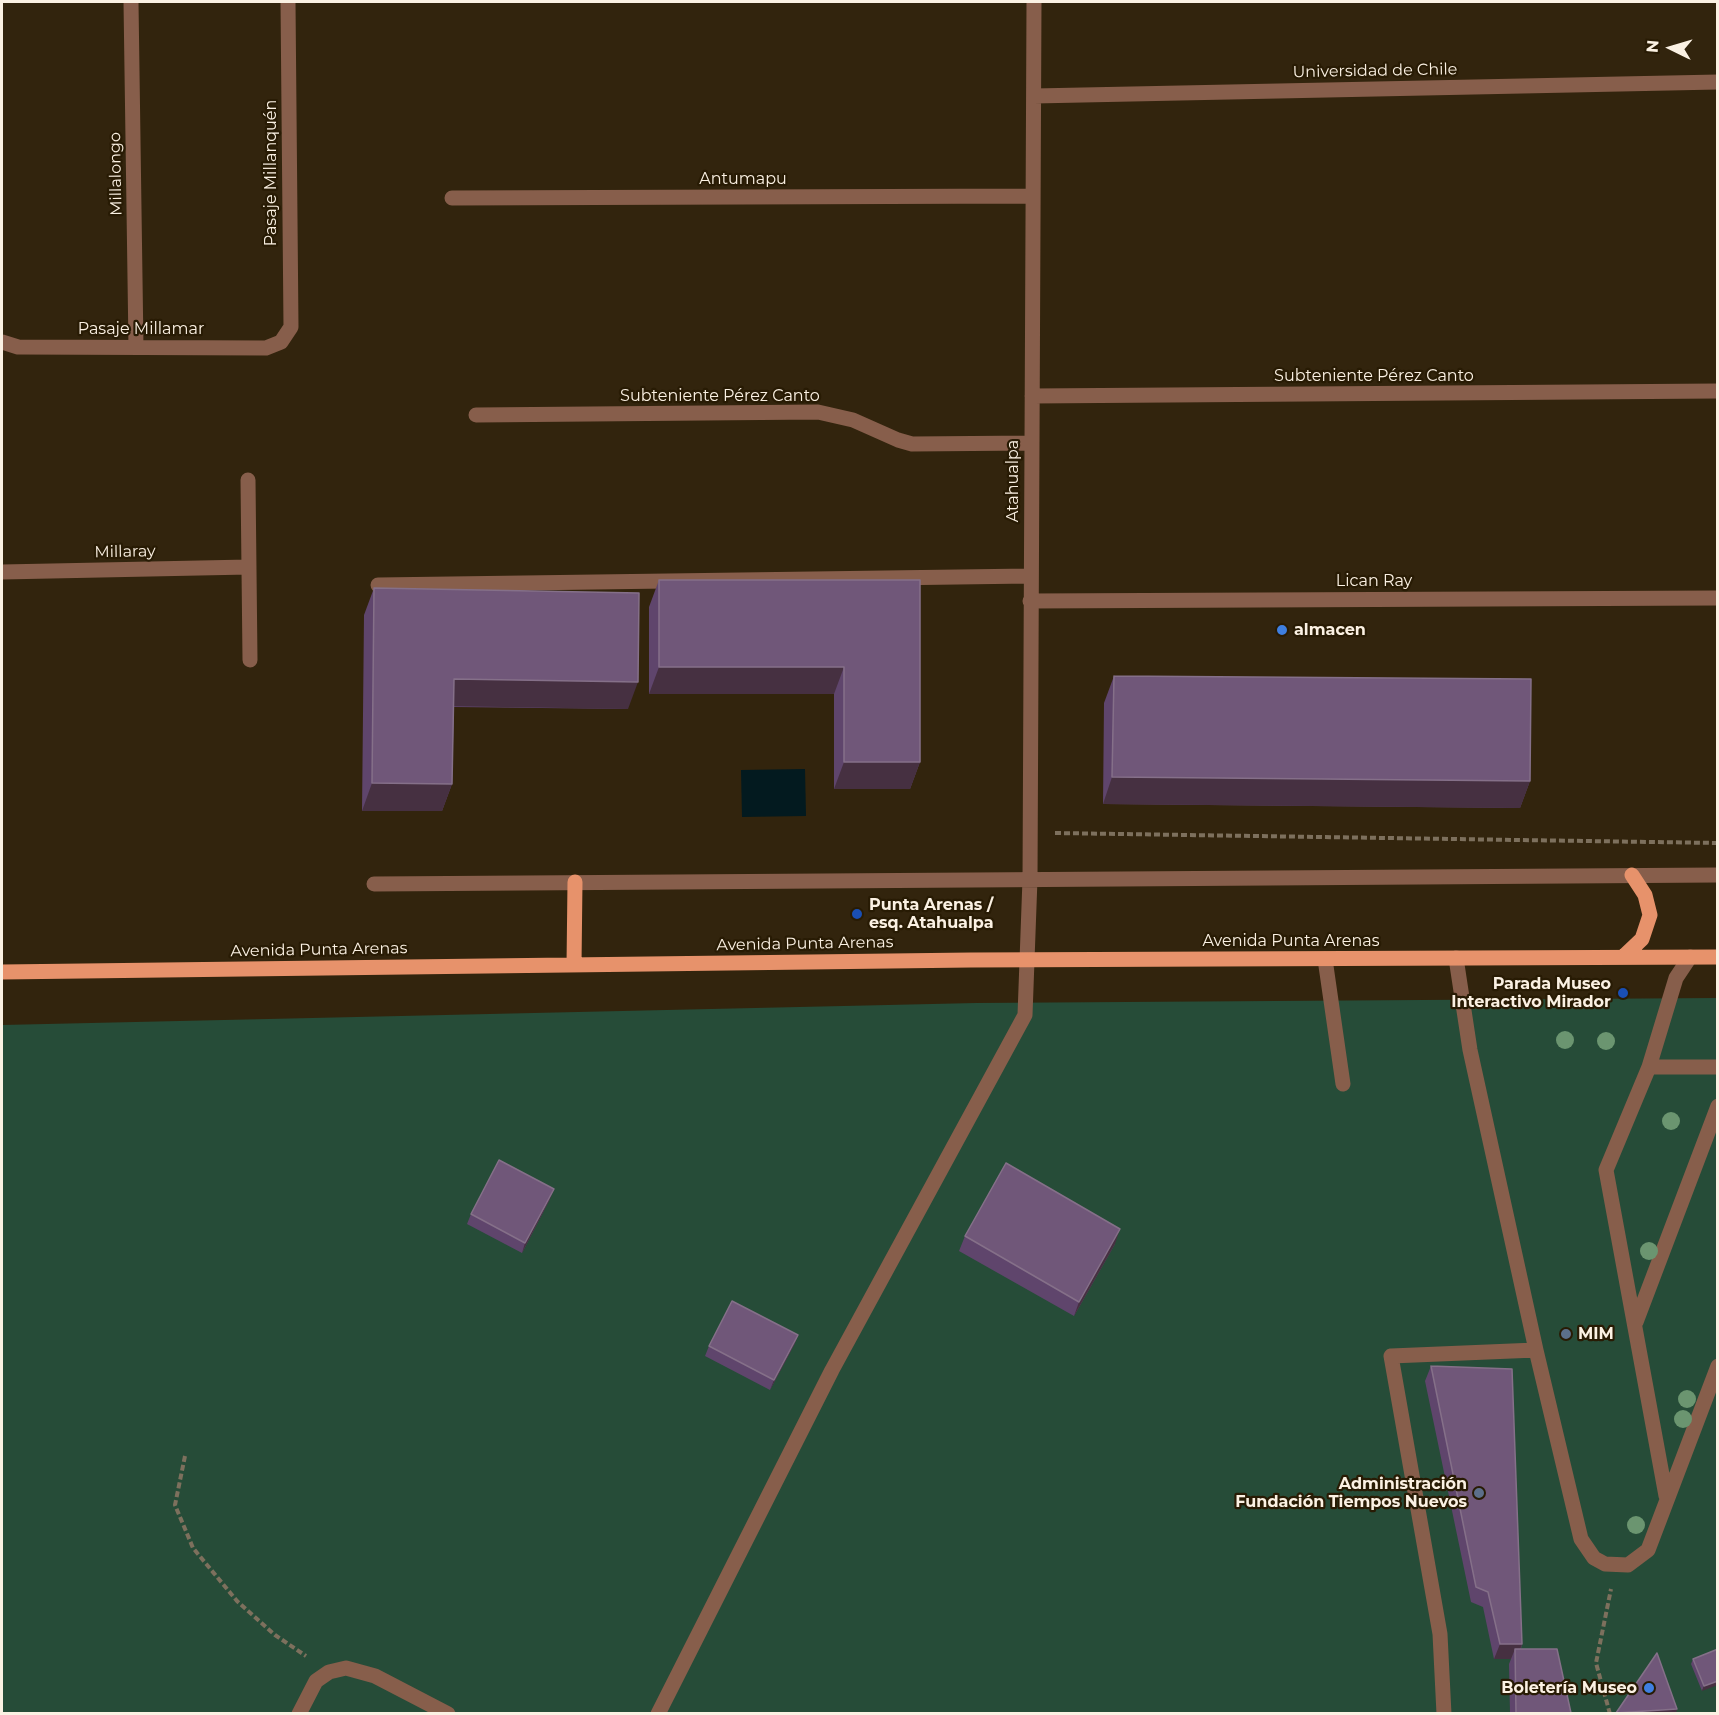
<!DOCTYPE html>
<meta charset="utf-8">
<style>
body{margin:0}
#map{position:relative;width:1719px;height:1715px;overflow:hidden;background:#32240d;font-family:Montserrat,sans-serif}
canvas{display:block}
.frame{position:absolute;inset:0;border:3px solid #fbf1e3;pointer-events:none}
.north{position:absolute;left:1641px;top:18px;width:60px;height:60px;-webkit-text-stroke:4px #281b04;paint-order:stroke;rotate:275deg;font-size:16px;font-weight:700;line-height:24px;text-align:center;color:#fbf1e3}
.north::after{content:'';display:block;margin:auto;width:21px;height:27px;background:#fbf1e3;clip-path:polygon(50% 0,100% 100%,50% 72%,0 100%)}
</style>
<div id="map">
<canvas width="1719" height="1715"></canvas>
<div class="frame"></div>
<div class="north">N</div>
</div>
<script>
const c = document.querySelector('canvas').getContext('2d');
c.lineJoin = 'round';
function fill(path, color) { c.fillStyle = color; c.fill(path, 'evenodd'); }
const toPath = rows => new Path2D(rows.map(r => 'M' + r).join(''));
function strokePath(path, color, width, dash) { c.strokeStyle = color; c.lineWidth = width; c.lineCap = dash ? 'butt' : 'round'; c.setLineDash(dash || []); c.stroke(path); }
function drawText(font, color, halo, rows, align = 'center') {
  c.font = font + ' Montserrat,sans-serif'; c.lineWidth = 4.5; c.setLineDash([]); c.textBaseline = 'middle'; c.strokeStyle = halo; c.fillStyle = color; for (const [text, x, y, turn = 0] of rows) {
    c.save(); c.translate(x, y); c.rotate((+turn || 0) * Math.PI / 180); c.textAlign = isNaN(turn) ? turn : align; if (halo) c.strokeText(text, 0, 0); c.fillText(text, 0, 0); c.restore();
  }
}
const green = toPath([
 [1717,998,1717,1713,2,1713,2,1025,976,1003]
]);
const water = toPath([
 [805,769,806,816,742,817,741,770]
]);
const path = toPath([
 [1055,833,1718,843],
 [185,1456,175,1505,193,1548,237,1601,275,1635,306,1656],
 [1610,1714,1596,1663,1611,1589]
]);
const minor = toPath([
 [131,2,136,347],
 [1034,96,1718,82],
 [452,198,1033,196],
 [2,342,18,347,266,348,281,342,291,327,288,2],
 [1032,396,1718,391],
 [476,415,818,412,853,420,898,440,912,444,1032,443],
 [248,480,250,660],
 [2,572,249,567],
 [378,585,1030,576],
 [1030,601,1718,598],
 [374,884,1718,875],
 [1456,958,1470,1050,1536,1350,1581,1539,1594,1558,1605,1564,1628,1565,1648,1550,1718,1366],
 [1325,959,1343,1084],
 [1649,1067,1718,1067],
 [1636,1322,1718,1106],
 [1666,1496,1606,1170,1649,1067,1676,978,1690,957],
 [299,1714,316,1681,329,1672,346,1668,375,1676,448,1714],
 [658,1714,832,1370,1025,1015,1030,879,1034,2],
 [1444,1714,1440,1634,1391,1356,1536,1350]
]);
const major = toPath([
 [1623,957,1642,939,1650,915,1645,895,1632,875],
 [574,965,575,882],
 [2,972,971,960,1718,957]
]);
const trees = [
 [1565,1040],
 [1606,1041],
 [1671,1121],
 [1649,1251],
 [1687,1399],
 [1683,1419],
 [1636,1525]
];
const wall = toPath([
 [659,580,920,580,920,762,910,789,834,789,834,694,649,694,649,607],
 [374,588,628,709,454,707,452,784,442,811,362,811,364,615],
 [1114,676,1530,781,1520,808,1103,804,1104,703],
 [550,1199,522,1253,467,1224,471,1214],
 [965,1236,1115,1244,1074,1316,959,1251],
 [798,1335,794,1345,770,1390,705,1356,709,1346],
 [1431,1366,1522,1644,1521,1649,1571,1713,1510,1713,1509,1664,1511,1659,1494,1659,1483,1607,1471,1602,1425,1381],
 [1718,1649,1702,1691,1691,1664,1693,1659]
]);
const shadedWall = toPath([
 [659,667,844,667,834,694,649,694],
 [454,679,638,682,628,709,444,706],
 [844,762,920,762,910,789,834,789],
 [1112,777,1530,781,1520,808,1103,804],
 [372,783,452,784,442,811,362,811],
 [554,1189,550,1199,522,1253,525,1243],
 [1120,1229,1115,1244,1074,1316,1079,1302],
 [798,1335,794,1345,770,1390,774,1380],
 [1500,1644,1522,1644,1517,1659,1515,1649,1511,1659,1494,1659],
 [1718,1681,1718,1685,1702,1691,1704,1686],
 [1677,1709,1676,1713,1616,1713]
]);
const building = toPath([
 [659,580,920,580,920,762,844,762,844,667,659,667,659,580],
 [374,588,639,593,638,682,454,679,452,784,372,783,374,588],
 [1114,676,1531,679,1530,781,1112,777,1114,676],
 [499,1160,554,1189,525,1243,471,1214,499,1160],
 [1006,1163,1120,1229,1079,1302,965,1236,1006,1163],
 [732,1301,798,1335,774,1380,709,1346,732,1301],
 [1431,1366,1512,1369,1522,1644,1500,1644,1488,1592,1476,1587,1431,1366],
 [1515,1649,1557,1649,1571,1713,1516,1713,1515,1649],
 [1718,1649,1718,1681,1704,1686,1693,1659,1718,1649],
 [1657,1653,1677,1709,1616,1713,1657,1653]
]);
const markers = [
 [1282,630,6,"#3f7fe0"],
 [857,914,6,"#1a4fb4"],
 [1623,993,6,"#1a4fb4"],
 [1566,1334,6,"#5c6f8a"],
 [1479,1493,6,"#5c6f8a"],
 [1649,1688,6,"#3f7fe0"]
];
const streetNames = [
 ["Universidad de Chile",1375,71,-1],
 ["Pasaje Millanquén",271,173,-90],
 ["Millalongo",116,174,-91],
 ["Antumapu",743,179],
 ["Pasaje Millamar",141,329],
 ["Subteniente Pérez Canto",1374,376],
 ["Subteniente Pérez Canto",720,396],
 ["Atahualpa",1013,481,-90],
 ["Millaray",125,552,-1],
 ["Lican Ray",1374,581],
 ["Avenida Punta Arenas",1291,941],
 ["Avenida Punta Arenas",805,944,-1],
 ["Avenida Punta Arenas",319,950,-1]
];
const poiNames = [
 ["almacen",1294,630],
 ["Punta Arenas /",869,905],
 ["esq. Atahualpa",869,923],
 ["Parada Museo",1611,984,"right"],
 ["Interactivo Mirador",1611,1002,"right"],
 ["MIM",1578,1334],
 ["Administración",1467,1484,"right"],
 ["Fundación Tiempos Nuevos",1467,1502,"right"],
 ["Boletería Museo",1637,1688,"right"]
];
fill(green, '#264c38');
fill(water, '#031a1f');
strokePath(path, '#7d705d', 4, [6, 3]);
strokePath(minor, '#875e4b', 15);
strokePath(major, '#e7926b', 15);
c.fillStyle = '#6b9570';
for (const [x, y] of trees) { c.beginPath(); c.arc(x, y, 9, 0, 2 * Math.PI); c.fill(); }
fill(wall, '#5f456c');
fill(shadedWall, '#463041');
fill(building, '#705779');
strokePath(building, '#857089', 1.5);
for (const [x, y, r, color] of markers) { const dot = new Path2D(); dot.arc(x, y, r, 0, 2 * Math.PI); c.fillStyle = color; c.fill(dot); strokePath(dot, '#281b04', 2); }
drawText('16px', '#fbf1e3', '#281b04', streetNames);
drawText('bold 16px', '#fbf1e3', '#281b04', poiNames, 'left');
</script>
